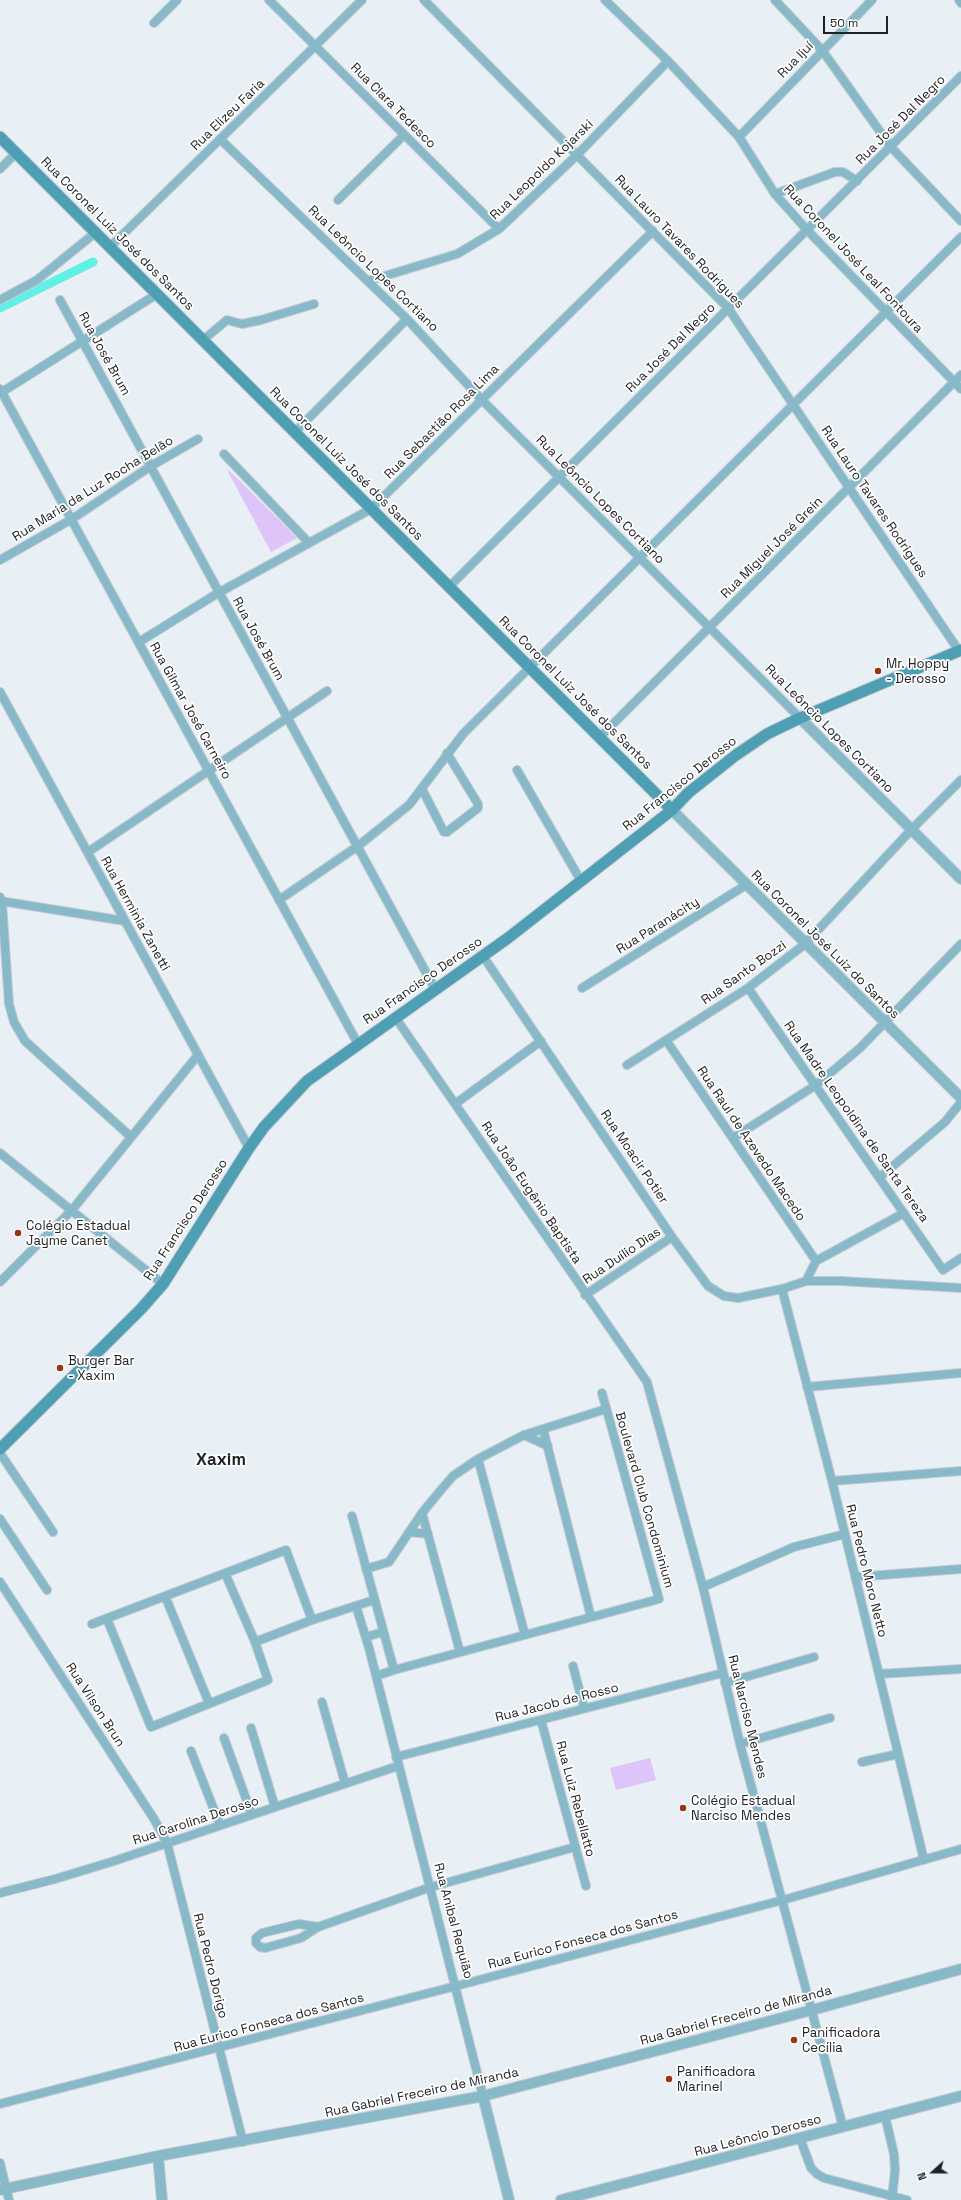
<!DOCTYPE html>
<meta charset="utf-8">
<style>
body{margin:0}
#map{position:relative;width:961px;height:2200px;overflow:hidden;background:#e8eff5;font-family:"Space Grotesk",sans-serif}
canvas{display:block}
.north{position:absolute;left:913px;top:2152px;width:40px;height:40px;-webkit-text-stroke:3px #fff;paint-order:stroke;rotate:249deg;font-size:11px;font-weight:700;line-height:16px;text-align:center;color:#202325}
.north::after{content:'';display:block;margin:auto;width:14px;height:18px;background:#202325;clip-path:polygon(50% 0,100% 100%,50% 72%,0 100%)}
.scale{position:absolute;left:823px;top:16px;width:65px;height:18px;box-sizing:border-box;border:2px solid #202325;border-top:0;padding-left:5px;font-size:12px;line-height:14px;white-space:nowrap;color:#202325;-webkit-text-stroke:3px #fff;paint-order:stroke}
</style>
<div id="map">
<canvas width="961" height="2200"></canvas>
<div class="north">N</div>
<div class="scale">50 m</div>
</div>
<script>
const c = document.querySelector('canvas').getContext('2d');
c.lineJoin = 'round';
function fill(path, color) { c.fillStyle = color; c.fill(path, 'evenodd'); }
const toPath = rows => new Path2D(rows.map(r => 'M' + r).join(''));
function strokePath(path, color, width, dash) { c.strokeStyle = color; c.lineWidth = width; c.lineCap = dash ? 'butt' : 'round'; c.setLineDash(dash || []); c.stroke(path); }
function drawText(font, color, halo, rows, align = 'center') {
  c.font = font + ' "Space Grotesk",sans-serif'; c.lineWidth = 3.5; c.setLineDash([]); c.textBaseline = 'middle'; c.strokeStyle = halo; c.fillStyle = color; for (const [text, x, y, turn = 0] of rows) {
    c.save(); c.translate(x, y); c.rotate((+turn || 0) * Math.PI / 180); c.textAlign = isNaN(turn) ? turn : align; if (halo) c.strokeText(text, 0, 0); c.fillText(text, 0, 0); c.restore();
  }
}
const green = toPath([
 [226,468,239,480,297,538,271,552],
 [650,1758,656,1780,616,1790,610,1768]
]);
const canal = toPath([
 [0,308,93,262]
]);
const minor = toPath([
 [269,0,499,229],
 [424,0,728,308,959,651],
 [605,0,668,61,739,137,775,194,807,230,961,389],
 [775,0,822,50,891,147,961,221],
 [959,0,961,3],
 [154,23,177,0],
 [739,137,872,0],
 [220,139,407,319,481,399,800,718],
 [0,169,16,153],
 [775,194,835,172,843,172,857,181],
 [338,200,404,135],
 [110,247,362,0],
 [368,281,457,254,499,229,577,155,668,61],
 [0,300,37,280,95,233],
 [60,300,435,989],
 [203,340,227,320,242,324,261,320,314,304],
 [0,389,358,1044],
 [2,392,157,294],
 [295,432,407,319],
 [224,454,309,543],
 [0,560,72,519,151,466,198,439],
 [449,587,961,76],
 [139,642,218,593,371,509,653,231],
 [0,692,249,1148],
 [599,738,961,375],
 [517,770,581,881],
 [422,789,444,832,447,832,478,808,478,804,447,753],
 [88,852,327,691],
 [0,897,2,902,9,1004,14,1022,25,1041,131,1137],
 [279,900,358,846,409,805,463,734,961,237],
 [0,901,125,921],
 [483,956,672,1237,708,1286,724,1296,738,1298,782,1289,806,1281,841,1281,961,1288],
 [582,988,746,885],
 [748,988,943,1270,961,1258],
 [395,1017,647,1382,703,1587,740,1744,843,2127],
 [666,1040,816,1261],
 [627,1065,748,988,805,944,911,830,961,780],
 [455,1104,541,1041],
 [733,1138,816,1085,860,1048,961,944],
 [0,1153,163,1284],
 [880,1177,945,1122,961,1102],
 [806,1281,816,1261,904,1213],
 [0,1282,72,1210,198,1055],
 [782,1289,832,1481,924,1860],
 [585,1295,672,1237],
 [807,1387,961,1373],
 [543,1429,591,1617],
 [524,1435,548,1446],
 [0,1453,53,1532],
 [478,1459,525,1635],
 [832,1481,961,1471],
 [422,1513,460,1652],
 [352,1516,394,1670,659,1599,602,1393],
 [0,1519,47,1590],
 [409,1532,428,1534],
 [366,1569,389,1562,422,1513,440,1491,453,1476,478,1459,524,1435,606,1409],
 [855,1577,961,1569],
 [0,1582,154,1819,167,1843,243,2142],
 [703,1587,794,1547,845,1534],
 [165,1596,209,1703],
 [356,1606,369,1648,483,2096],
 [107,1619,151,1727,268,1680,255,1642,225,1573],
 [92,1624,286,1550,312,1620],
 [366,1637,383,1632],
 [255,1642,312,1620,374,1600],
 [573,1666,584,1708],
 [879,1674,961,1669],
 [376,1676,394,1670],
 [725,1683,814,1657],
 [322,1702,345,1783],
 [541,1720,586,1886],
 [251,1728,275,1807],
 [224,1738,252,1815],
 [740,1744,830,1718],
 [191,1751,220,1825],
 [396,1757,723,1673],
 [862,1762,898,1754],
 [0,1893,55,1879,111,1862,398,1766],
 [318,1927,299,1924,262,1933,256,1938,256,1943,260,1947,265,1948,301,1938,318,1927,431,1887,575,1847],
 [0,2104,456,1986,783,1900,961,1849],
 [885,2116,894,2154,895,2170,892,2199],
 [800,2138,811,2168,817,2174,824,2178,907,2200],
 [0,2163,9,2200]
]);
const tertiary = toPath([
 [800,718,961,879],
 [672,810,961,1098],
 [483,2096,509,2200],
 [158,2156,162,2200],
 [0,2190,158,2156,483,2096,812,2010,961,1969],
 [561,2200,961,2096]
]);
const secondary = toPath([
 [0,137,672,810],
 [0,1449,141,1309,163,1284,249,1148,264,1127,307,1081,508,938,672,810,688,793,736,755,767,734,800,718,961,650]
]);
const markers = [
 [878,671,4,"#9b3317"],
 [18,1233,4,"#9b3317"],
 [60,1368,4,"#9b3317"],
 [683,1808,4,"#9b3317"],
 [794,2040,4,"#9b3317"],
 [669,2079,4,"#9b3317"]
];
const streetNames = [
 ["Rua Ijuí",796,60,-46],
 ["Rua Clara Tedesco",393,106,45],
 ["Rua Elizeu Faria",228,115,-44],
 ["Rua José Dal Negro",901,120,-45],
 ["Rua Leopoldo Kojarski",542,170,-44],
 ["Rua Coronel Luiz José dos Santos",117,234,45],
 ["Rua Lauro Tavares Rodrigues",679,242,46],
 ["Rua Coronel José Leal Fontoura",853,259,47],
 ["Rua Leôncio Lopes Cortiano",373,269,44],
 ["Rua José Dal Negro",671,348,-45],
 ["Rua José Brum",104,354,61],
 ["Rua Sebastião Rosa Lima",442,422,-45],
 ["Rua Coronel Luiz José dos Santos",346,464,45],
 ["Rua Maria da Luz Rocha Belão",93,489,-32],
 ["Rua Leôncio Lopes Cortiano",600,500,45],
 ["Rua Lauro Tavares Rodrigues",874,502,56],
 ["Rua Miguel José Grein",772,548,-45],
 ["Rua José Brum",258,639,61],
 ["Rua Coronel Luiz José dos Santos",575,693,45],
 ["Rua Gilmar José Carneiro",190,711,61],
 ["Rua Leôncio Lopes Cortiano",829,729,45],
 ["Rua Francisco Derosso",680,784,-39],
 ["Rua Herminia Zanetti",135,914,61],
 ["Rua Paranácity",658,926,-32],
 ["Rua Coronel José Luiz do Santos",825,945,45],
 ["Rua Santo Bozzi",744,973,-35],
 ["Rua Francisco Derosso",423,981,-35],
 ["Rua Madre Leopoldina de Santa Tereza",856,1122,55],
 ["Rua Raul de Azevedo Macedo",751,1144,56],
 ["Rua Moacir Potier",634,1157,56],
 ["Rua João Eugênio Baptista",531,1193,56],
 ["Rua Francisco Derosso",186,1220,-57],
 ["Rua Duílio Dias",622,1256,-34],
 ["Boulevard Club Condominium",644,1500,74],
 ["Rua Pedro Moro Netto",866,1571,76],
 ["Rua Jacob de Rosso",557,1703,-14],
 ["Rua Vilson Brun",95,1705,57],
 ["Rua Narciso Mendes",747,1717,76],
 ["Rua Luiz Rebellatto",575,1799,75],
 ["Rua Carolina Derosso",196,1821,-18],
 ["Rua Anibal Requião",453,1921,75],
 ["Rua Eurico Fonseca dos Santos",583,1940,-15],
 ["Rua Pedro Dorigo",210,1966,76],
 ["Rua Gabriel Freceiro de Miranda",736,2016,-15],
 ["Rua Eurico Fonseca dos Santos",269,2023,-15],
 ["Rua Gabriel Freceiro de Miranda",422,2093,-12],
 ["Rua Leôncio Derosso",758,2136,-15]
];
const poiNames = [
 ["Mr. Hoppy",886,664],
 ["- Derosso",886,679],
 ["Colégio Estadual",26,1226],
 ["Jayme Canet",26,1241],
 ["Burger Bar",68,1361],
 ["- Xaxim",68,1376],
 ["Colégio Estadual",691,1801],
 ["Narciso Mendes",691,1816],
 ["Panificadora",802,2033],
 ["Cecília",802,2048],
 ["Panificadora",677,2072],
 ["Marinel",677,2087]
];
const districtNames = [
 ["Xaxim",221,1460]
];
fill(green, '#dec5f9');
strokePath(canal, '#60f0e5', 9);
strokePath(minor, '#c4cad0', 10);
strokePath(tertiary, '#c4cad0', 12);
strokePath(secondary, '#c4cad0', 13);
strokePath(minor, '#88b9c8', 8);
strokePath(tertiary, '#88b9c8', 10);
strokePath(secondary, '#4e9eb4', 11);
for (const [x, y, r, color] of markers) { const dot = new Path2D(); dot.arc(x, y, r, 0, 2 * Math.PI); c.fillStyle = color; c.fill(dot); strokePath(dot, '#fff', 1.5); }
drawText('13px', '#202325', '#fff', streetNames);
drawText('13px', '#202325', '#fff', poiNames, 'left');
drawText('bold 17px', '#202325', '#fff', districtNames);
</script>
